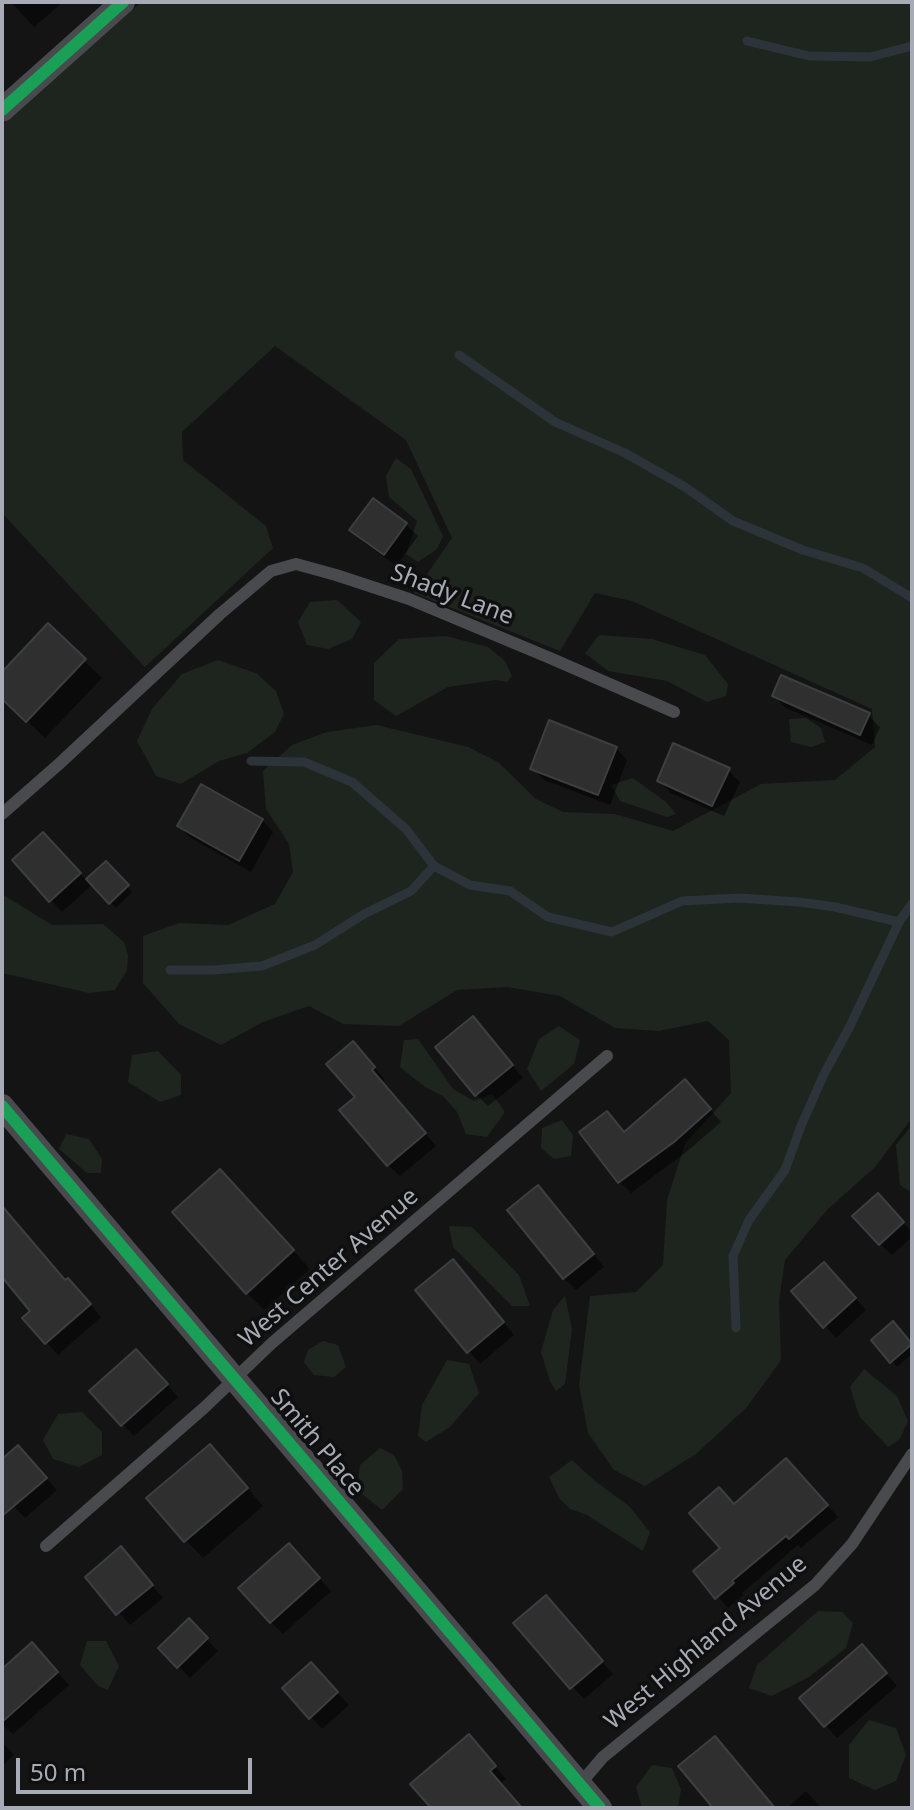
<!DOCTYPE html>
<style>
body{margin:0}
#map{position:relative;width:914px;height:1810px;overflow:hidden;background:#141415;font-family:"Noto Sans",sans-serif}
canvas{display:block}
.frame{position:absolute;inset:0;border:4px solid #a6abb5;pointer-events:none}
.scale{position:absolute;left:16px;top:1758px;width:236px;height:36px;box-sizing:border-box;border:4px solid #a6abb5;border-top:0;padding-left:10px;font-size:24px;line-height:28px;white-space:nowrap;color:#a6abb5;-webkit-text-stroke:6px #0f0f10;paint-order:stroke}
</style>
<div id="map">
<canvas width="914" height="1810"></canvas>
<div class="frame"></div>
<div class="scale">50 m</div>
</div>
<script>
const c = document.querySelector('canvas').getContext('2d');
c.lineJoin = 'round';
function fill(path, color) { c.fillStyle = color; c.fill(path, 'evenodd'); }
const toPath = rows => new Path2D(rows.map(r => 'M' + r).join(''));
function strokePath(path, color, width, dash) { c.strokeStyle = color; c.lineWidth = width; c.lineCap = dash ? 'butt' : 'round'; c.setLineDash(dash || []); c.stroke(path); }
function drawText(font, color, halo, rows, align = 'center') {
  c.font = font + ' "Noto Sans",sans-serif'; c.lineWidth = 7; c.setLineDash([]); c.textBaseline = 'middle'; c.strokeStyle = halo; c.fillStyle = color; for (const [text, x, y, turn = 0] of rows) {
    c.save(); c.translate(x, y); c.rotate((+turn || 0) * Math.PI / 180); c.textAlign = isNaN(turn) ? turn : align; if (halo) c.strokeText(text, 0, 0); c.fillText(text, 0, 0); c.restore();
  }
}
const green = toPath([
 [141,2,912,2,912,1118,875,1167,827,1210,785,1260,779,1301,781,1360,747,1407,696,1454,645,1486,614,1470,588,1433,579,1385,590,1296,636,1292,663,1265,667,1200,685,1144,731,1093,729,1040,708,1021,659,1031,615,1028,560,996,507,987,457,990,399,1026,343,1024,309,1006,263,1022,221,1045,179,1024,143,983,143,936,179,923,228,925,275,904,293,872,289,844,266,809,263,771,292,745,327,732,377,725,468,747,498,762,536,799,563,812,615,814,673,831,761,784,835,780,875,747,872,709,632,601,595,593,560,651,414,593,452,538,406,440,275,346,182,432,183,460,266,526,273,548,145,667,2,513,2,125],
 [396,458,411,469,443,536,437,549,418,562,406,554,417,521,389,497,386,476],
 [337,600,361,622,352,639,328,649,307,645,298,622,310,602],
 [599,635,652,639,705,655,728,684,726,696,707,702,667,681,608,671,585,653],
 [446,636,488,647,505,661,512,676,507,682,496,680,448,687,396,716,374,700,374,663,399,639],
 [218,660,256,673,276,691,284,714,275,732,247,753,219,761,181,784,156,776,137,741,152,709,182,674],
 [806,718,821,728,825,742,811,747,791,742,789,719],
 [633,778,666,802,676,814,667,817,620,801,611,785],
 [2,894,52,925,103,924,124,942,128,955,127,970,115,990,89,993,2,973],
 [559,1026,580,1040,574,1064,541,1091,527,1069,539,1039],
 [418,1039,453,1089,474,1101,492,1094,505,1112,487,1137,466,1134,457,1112,443,1096,425,1087,400,1067,404,1040],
 [158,1051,181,1075,181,1095,160,1102,128,1082,132,1055],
 [562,1120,573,1135,571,1156,554,1159,541,1148,542,1128],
 [912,1125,912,1193,900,1185,896,1145],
 [66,1134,89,1139,102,1159,101,1173,87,1173,59,1149],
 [449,1226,472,1227,519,1275,530,1306,512,1306,453,1247],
 [565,1296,572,1329,565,1384,556,1391,550,1381,541,1352,553,1310],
 [323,1341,338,1345,346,1367,334,1377,314,1375,304,1362,308,1350],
 [447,1360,469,1364,479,1393,450,1427,426,1442,418,1436,422,1405],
 [864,1369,897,1396,908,1421,900,1439,888,1447,859,1416,850,1387],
 [82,1412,102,1432,102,1455,79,1467,53,1459,43,1440,58,1414],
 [380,1448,394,1455,402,1471,403,1489,382,1510,357,1490,360,1465],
 [572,1460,595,1481,629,1506,650,1532,643,1551,587,1515,570,1509,559,1498,549,1477],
 [818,1611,842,1612,853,1623,846,1648,809,1677,772,1696,749,1688,757,1665],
 [87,1641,106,1641,119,1666,108,1690,98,1686,80,1665],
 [869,1720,896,1728,906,1755,896,1781,875,1790,849,1778,849,1745],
 [652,1765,672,1768,681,1789,678,1808,642,1808,636,1787]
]);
const shadow = toPath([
 [11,2,63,2,34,27],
 [373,501,406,525,418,536,396,566,363,542,352,530],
 [48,626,102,678,45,738,2,697,2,675],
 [774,696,868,715,880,727,872,745,786,708],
 [616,748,627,760,610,805,544,780,532,768],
 [728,770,740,782,724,816,671,793,659,781],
 [262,820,273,832,251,872,191,838,179,826],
 [55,846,87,881,106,864,132,892,116,908,93,884,62,912,51,900],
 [484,1030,523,1078,488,1106,476,1094],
 [364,1056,385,1080,382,1083,436,1146,400,1176,388,1165,357,1097],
 [696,1093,721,1122,685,1153,631,1193,620,1182,582,1133,607,1113,625,1133],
 [538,1188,550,1199,604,1267,576,1290,564,1278],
 [238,1189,310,1269,264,1310,247,1293],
 [2,1207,66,1282,80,1292,101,1317,58,1355,25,1318,33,1311,2,1273],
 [889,1208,912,1232,912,1237,892,1255,880,1244],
 [464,1274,514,1335,480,1364,418,1290],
 [836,1276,866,1310,836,1338,825,1326],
 [893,1324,912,1345,912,1354,897,1367,874,1341],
 [148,1363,178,1397,134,1436,122,1424],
 [29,1459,57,1490,25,1518,2,1494,2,1461],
 [227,1464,263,1506,203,1558,186,1540],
 [797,1471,838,1517,801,1548,798,1545,742,1593,744,1595,728,1608,696,1572,722,1548,735,1506],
 [301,1558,331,1591,283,1634,271,1622],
 [132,1561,163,1598,130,1625,87,1577],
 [557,1610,613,1674,584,1699,516,1624],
 [189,1621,218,1651,190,1678,161,1648],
 [44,1657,69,1685,13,1734,2,1724,2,1672],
 [873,1658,897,1686,837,1738,801,1698],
 [322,1676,349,1705,322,1729,284,1689],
 [2,1742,14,1755,2,1766],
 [480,1749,506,1779,500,1784,521,1808,433,1808],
 [806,1791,822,1808,787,1808]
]);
const stream = toPath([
 [747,41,809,56,870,57,912,46],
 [459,355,555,422,625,453,685,487,733,521,803,550,863,568,912,598],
 [251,761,304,762,352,782,406,829,434,866,470,885,510,891,548,917,612,932,682,901,739,898,799,902,835,907,899,922],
 [170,970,213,970,262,966,315,945,364,914,411,891,434,866],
 [736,1328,733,1256,749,1220,785,1170,801,1126,824,1074,850,1026,899,922,912,904]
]);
const building = toPath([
 [373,498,407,523,384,555,349,530,373,498],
 [48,623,86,659,26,722,2,699,2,672,48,623],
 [781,675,870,713,860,735,772,696,781,675],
 [549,720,617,747,598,795,530,769,549,720],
 [673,743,730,768,712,806,657,781,673,743],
 [201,784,263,819,239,861,177,826,201,784],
 [43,832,81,873,49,902,12,860,43,832],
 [106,861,129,885,109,904,86,879,106,861],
 [473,1016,513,1065,475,1096,435,1047,473,1016],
 [353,1041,375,1067,372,1070,426,1133,387,1166,339,1110,355,1097,326,1064,353,1041],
 [685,1079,711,1109,674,1142,618,1183,579,1132,607,1111,624,1132,685,1079],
 [220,1169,294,1250,246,1294,172,1212,220,1169],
 [538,1185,594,1254,563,1279,507,1210,538,1185],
 [878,1193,904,1222,879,1245,852,1216,878,1193],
 [2,1206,65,1280,68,1278,91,1304,45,1344,22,1318,30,1311,2,1277,2,1206],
 [453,1259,504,1322,467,1353,415,1290,453,1259],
 [824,1262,856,1298,823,1328,791,1291,824,1262],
 [893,1321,912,1344,890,1363,871,1340,893,1321],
 [136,1349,168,1384,121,1426,89,1391,136,1349],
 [210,1444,248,1488,184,1542,146,1498,210,1444],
 [18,1445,47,1478,2,1516,2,1459,18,1445],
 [786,1458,828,1505,789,1539,786,1536,732,1581,734,1583,715,1599,693,1571,720,1548,689,1513,719,1487,734,1504,786,1458],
 [289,1543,320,1578,270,1623,238,1588,289,1543],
 [121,1546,153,1585,116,1615,85,1577,121,1546],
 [546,1595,603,1661,570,1689,513,1623,546,1595],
 [189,1618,208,1638,177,1668,158,1648,189,1618],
 [32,1642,58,1672,2,1722,2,1669,32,1642],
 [862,1644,887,1673,824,1727,799,1698,862,1644],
 [311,1662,338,1692,309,1719,282,1688,311,1662],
 [469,1734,496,1766,490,1771,522,1808,431,1808,410,1784,469,1734],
 [715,1736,775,1808,713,1808,678,1766,715,1736]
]);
const lane = toPath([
 [2,814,59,764,220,614,271,571,296,564,336,575,409,599,550,658,674,712],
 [46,1546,205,1407,272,1343,607,1056],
 [580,1784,603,1757,815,1585,852,1544,912,1454]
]);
const street = toPath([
 [2,110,123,2],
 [2,1106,600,1808]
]);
const cycleway = toPath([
 [2,110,123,2],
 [2,1106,600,1808]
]);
const streetNames = [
 ["Shady Lane",452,595,21],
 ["West Center Avenue",329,1268,-41],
 ["Smith Place",317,1443,50],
 ["West Highland Avenue",706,1643,-40]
];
fill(green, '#1e251f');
fill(shadow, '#0007');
strokePath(stream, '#2c3339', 9);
fill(building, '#2f2f30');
strokePath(building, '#3d3e41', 2);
strokePath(lane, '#494a4d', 12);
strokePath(street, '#494a4d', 24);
strokePath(cycleway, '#1a9f57', 12);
drawText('24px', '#a6abb5', '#0f0f10', streetNames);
</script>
